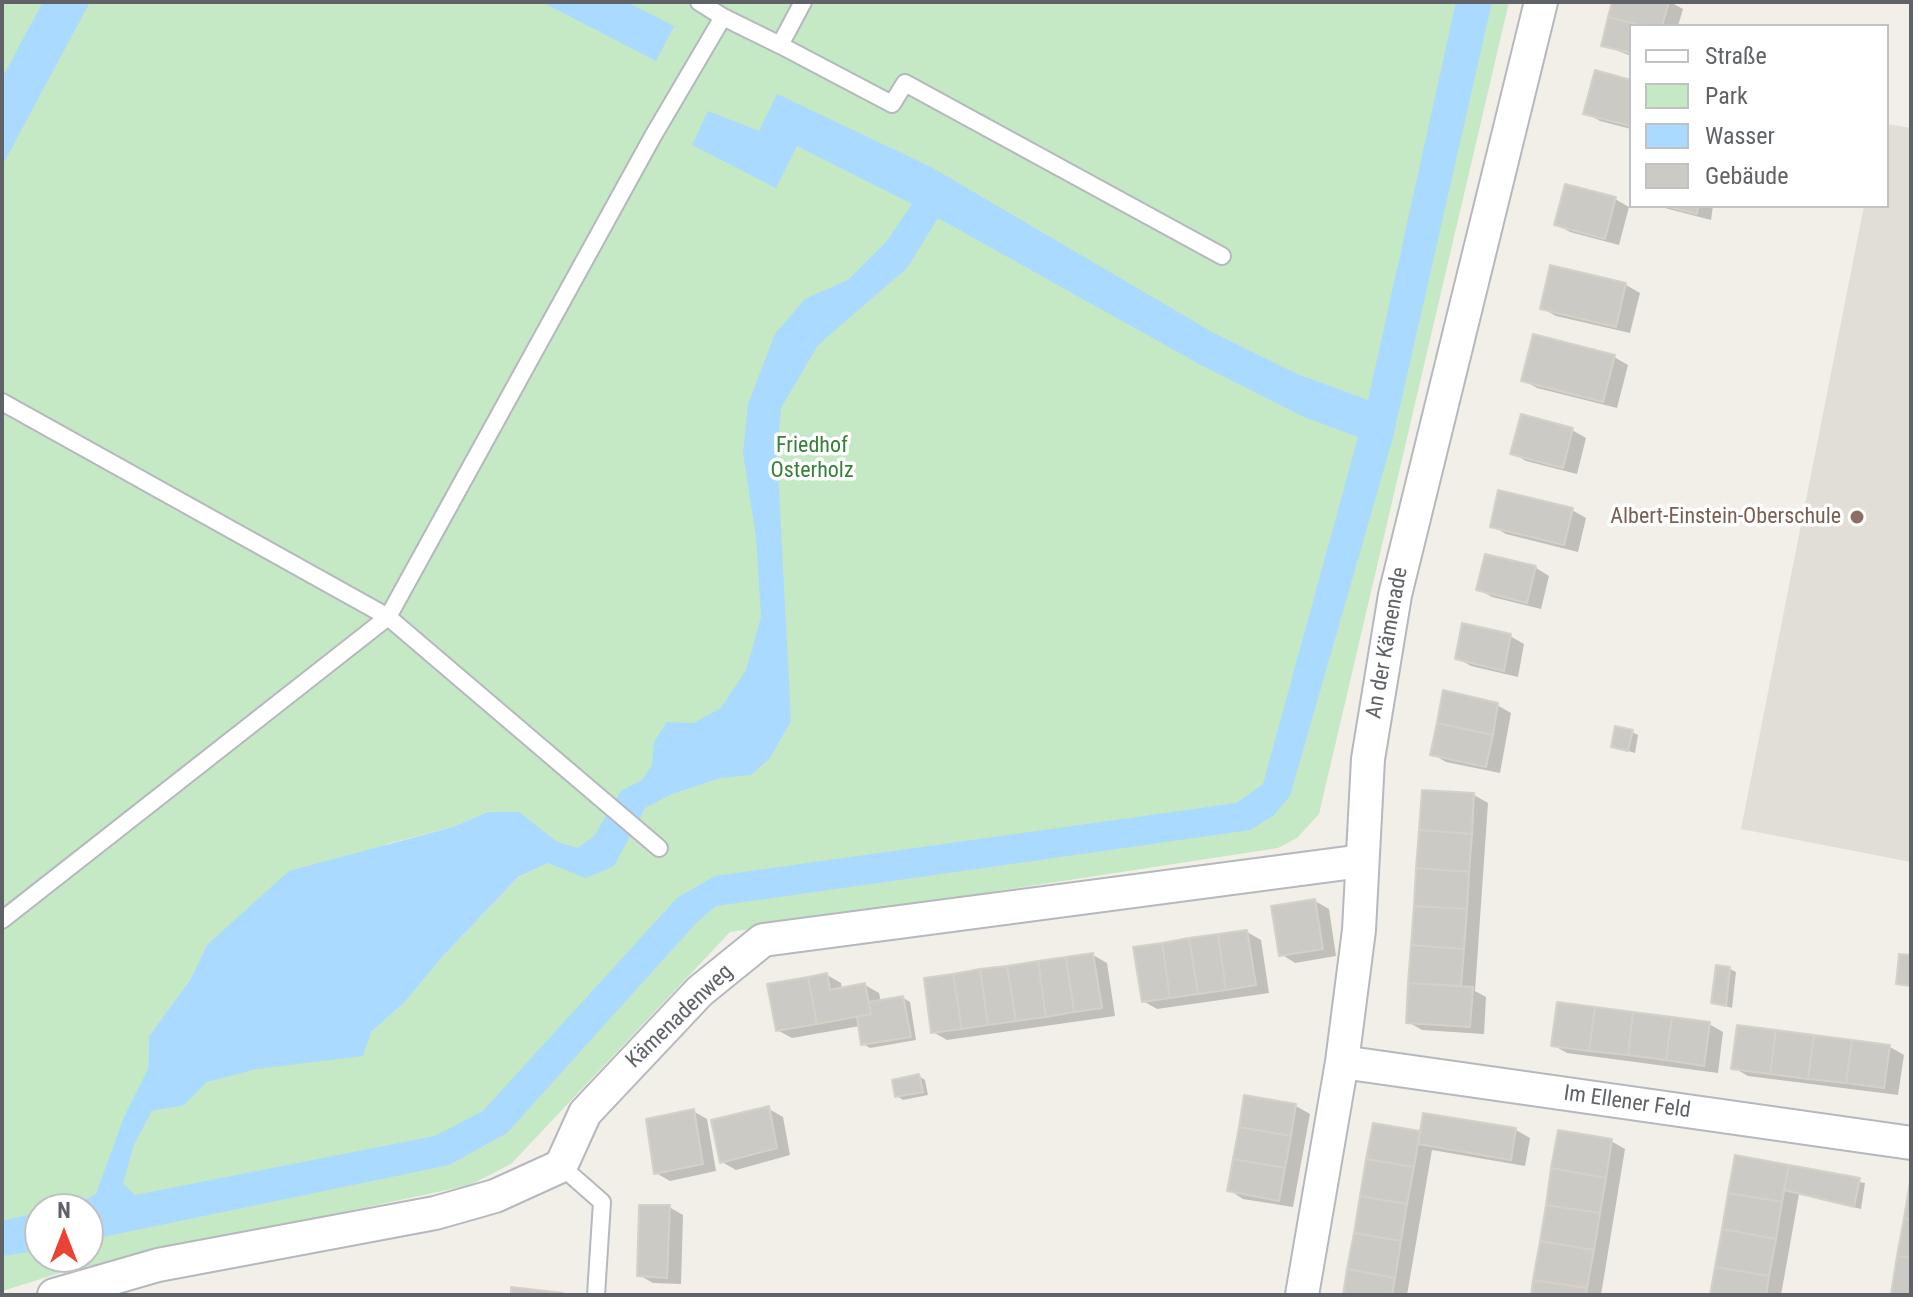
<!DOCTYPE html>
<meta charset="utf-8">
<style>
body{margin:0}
#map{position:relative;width:1913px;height:1297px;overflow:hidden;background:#f1efe8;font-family:"Roboto Condensed",sans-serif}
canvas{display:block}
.frame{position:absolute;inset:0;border:4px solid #5f6368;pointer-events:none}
.legend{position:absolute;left:1629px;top:24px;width:260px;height:184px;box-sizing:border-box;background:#fff;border:2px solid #bfc1c3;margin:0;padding:10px 14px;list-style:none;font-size:24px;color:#5f6368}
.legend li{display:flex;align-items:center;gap:16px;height:40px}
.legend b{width:40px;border:2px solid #bfc1c3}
.north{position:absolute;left:24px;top:1193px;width:80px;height:80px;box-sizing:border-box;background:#fff;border:2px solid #bfc1c3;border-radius:50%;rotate:0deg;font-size:22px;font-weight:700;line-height:32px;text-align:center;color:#5f6368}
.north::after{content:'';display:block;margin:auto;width:28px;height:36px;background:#ea4335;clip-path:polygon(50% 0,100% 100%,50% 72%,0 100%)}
</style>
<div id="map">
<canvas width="1913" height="1297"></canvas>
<div class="frame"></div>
<ul class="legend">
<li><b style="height:10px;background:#fff"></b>Straße</li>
<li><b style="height:22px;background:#c5e8c5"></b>Park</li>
<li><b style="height:22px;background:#aadaff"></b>Wasser</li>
<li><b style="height:22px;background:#cccac5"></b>Gebäude</li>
</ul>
<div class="north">N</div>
</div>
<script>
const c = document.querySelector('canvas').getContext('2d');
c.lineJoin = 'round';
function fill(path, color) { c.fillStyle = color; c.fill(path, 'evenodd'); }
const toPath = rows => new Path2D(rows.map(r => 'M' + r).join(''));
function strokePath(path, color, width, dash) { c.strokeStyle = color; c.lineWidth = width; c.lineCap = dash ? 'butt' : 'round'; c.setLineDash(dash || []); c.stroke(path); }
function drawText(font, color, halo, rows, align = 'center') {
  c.font = font + ' "Roboto Condensed",sans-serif'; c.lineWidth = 7; c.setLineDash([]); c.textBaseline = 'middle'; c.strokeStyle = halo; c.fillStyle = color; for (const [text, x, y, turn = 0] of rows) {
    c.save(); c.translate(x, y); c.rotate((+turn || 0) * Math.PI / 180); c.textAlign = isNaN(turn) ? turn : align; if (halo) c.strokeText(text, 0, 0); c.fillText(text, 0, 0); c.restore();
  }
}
const education = toPath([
 [1887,124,1911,128,1911,862,1741,829,1864,206,1887,206]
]);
const green = toPath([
 [2,2,1509,2,1319,814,1297,838,1278,848,730,932,511,1164,470,1185,63,1272,2,1291],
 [487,812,548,863,518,877,443,956,404,1003,371,1032,207,1082,184,1105,148,1069,149,1036,190,980,207,945,387,844,453,827],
 [40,1209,88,1209,88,1257,40,1257]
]);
const water = toPath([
 [43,2,90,2,2,166,2,78],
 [542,2,627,2,674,26,656,61],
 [1456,2,1492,2,1393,437,1290,796,1273,816,1250,830,716,906,697,922,507,1133,449,1165,88,1240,88,1209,54,1209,76,1204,96,1194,124,1117,148,1069,149,1036,190,980,207,945,289,871,453,827,487,812,519,812,557,842,578,848,594,836,621,791,642,780,652,765,654,742,667,722,694,723,721,708,746,670,761,617,756,537,743,453,748,404,775,334,805,299,848,280,886,242,912,204,797,146,776,188,692,145,708,111,759,131,777,94,931,167,1212,332,1297,374,1368,400],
 [938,218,1199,364,1304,417,1358,437,1263,784,1237,803,715,876,677,898,483,1111,435,1136,135,1195,123,1184,134,1144,152,1111,184,1105,207,1082,256,1069,363,1056,371,1032,404,1003,443,956,518,877,548,863,586,878,614,866,645,808,672,794,720,778,751,775,770,758,791,721,777,452,781,408,818,345,907,268],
 [40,1212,40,1250,2,1256,2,1221]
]);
const shadow = toPath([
 [1614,2,1670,2,1683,9,1678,26,1631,26,1631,56,1603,45],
 [1631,82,1631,129,1600,121,1586,113],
 [1615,199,1629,207,1619,245,1570,232,1556,224],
 [1657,206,1713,206,1711,220],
 [1552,267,1626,285,1640,293,1630,333,1556,316,1542,308],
 [1534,336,1614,357,1628,365,1617,408,1537,388,1523,380],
 [1572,430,1586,438,1577,474,1526,461,1512,453],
 [1572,510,1586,518,1578,552,1506,534,1492,526],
 [1486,556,1536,568,1549,576,1541,609,1492,597,1478,589],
 [1510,636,1524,644,1518,677,1471,666,1457,658],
 [1497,705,1511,713,1500,773,1446,762,1432,754],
 [1632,732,1638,735,1635,753,1613,746],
 [1424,792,1474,795,1488,803,1475,991,1486,997,1484,1034,1422,1030,1408,1022],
 [1315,901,1329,909,1336,956,1295,963,1281,954],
 [1247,932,1261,940,1269,993,1157,1009,1143,1001],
 [1093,955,1107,963,1115,1016,947,1040,933,1032],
 [1730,969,1736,972,1732,1008,1713,1002],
 [827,975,841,983,842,990,865,985,879,993,881,1002,903,998,910,1002,916,1040,870,1048,863,1044,860,1026,792,1038,777,1030],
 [1709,1024,1723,1032,1718,1073,1567,1053,1553,1045],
 [1890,1047,1904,1055,1898,1095,1748,1076,1734,1068],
 [919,1076,925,1080,928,1095,903,1100,897,1096],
 [1246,1097,1296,1106,1310,1114,1293,1207,1243,1199,1229,1190],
 [769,1109,783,1117,790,1155,736,1170,722,1162],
 [693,1111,707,1119,716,1171,670,1181,656,1173],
 [1425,1115,1516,1130,1530,1138,1525,1166,1432,1150,1407,1295,1345,1295,1374,1125,1421,1133],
 [1611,1141,1625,1149,1601,1295,1533,1295],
 [1736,1158,1865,1183,1861,1209,1799,1194,1781,1295,1712,1295],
 [669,1207,683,1215,681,1284,653,1283,639,1275]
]);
const building = toPath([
 [1612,2,1669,2,1662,26,1643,26,1608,17,1612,2],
 [1608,17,1643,26,1631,26,1631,53,1601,46,1608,17],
 [1595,70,1631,80,1631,126,1583,114,1595,70],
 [1565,184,1616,197,1605,239,1554,225,1565,184],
 [1666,206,1698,206,1697,214,1666,206],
 [1550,265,1626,283,1616,327,1540,309,1550,265],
 [1533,334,1615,355,1603,402,1521,381,1533,334],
 [1521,414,1573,428,1563,468,1510,454,1521,414],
 [1498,490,1573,508,1564,545,1490,527,1498,490],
 [1485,554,1536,566,1527,603,1476,590,1485,554],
 [1462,623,1511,634,1504,671,1455,659,1462,623],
 [1443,690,1498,703,1493,735,1437,723,1443,690],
 [1437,723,1493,735,1486,767,1430,755,1437,723],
 [1615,726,1633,730,1628,751,1611,747,1615,726],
 [1422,790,1474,793,1472,834,1419,830,1422,790],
 [1419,830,1472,834,1469,872,1416,868,1419,830],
 [1416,868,1469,872,1467,909,1414,906,1416,868],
 [1315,899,1323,949,1279,956,1271,906,1315,899],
 [1414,906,1467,909,1464,949,1411,945,1414,906],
 [1247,930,1256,985,1226,990,1218,934,1247,930],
 [1218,934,1226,990,1198,994,1189,938,1218,934],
 [1189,938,1198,994,1170,998,1162,943,1189,938],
 [1162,943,1170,998,1142,1002,1133,947,1162,943],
 [1411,945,1464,949,1461,986,1408,983,1411,945],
 [1093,953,1102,1008,1074,1012,1066,957,1093,953],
 [1899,954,1911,955,1911,986,1896,984,1899,954],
 [1066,957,1074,1012,1046,1017,1038,961,1066,957],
 [1038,961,1046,1017,1016,1021,1007,966,1038,961],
 [1716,965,1730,967,1726,1006,1711,1003,1716,965],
 [1007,966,1016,1021,988,1025,980,969,1007,966],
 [980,969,988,1025,962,1029,953,974,980,969],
 [827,973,830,990,865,983,871,1014,817,1024,808,977,827,973],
 [953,974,962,1029,931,1033,924,978,953,974],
 [808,977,817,1024,776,1031,767,984,808,977],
 [1408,983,1473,987,1470,1027,1406,1023,1408,983],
 [903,996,911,1037,861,1045,857,1017,871,1014,869,1002,903,996],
 [1557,1002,1595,1007,1589,1051,1551,1046,1557,1002],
 [1595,1007,1633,1012,1628,1055,1589,1051,1595,1007],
 [1633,1012,1672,1017,1666,1060,1628,1055,1633,1012],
 [1672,1017,1710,1022,1704,1066,1666,1060,1672,1017],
 [1737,1025,1776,1030,1770,1074,1731,1069,1737,1025],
 [1776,1030,1814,1035,1808,1079,1770,1074,1776,1030],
 [1814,1035,1852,1040,1846,1083,1808,1079,1814,1035],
 [1852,1040,1890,1045,1884,1088,1846,1083,1852,1040],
 [919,1074,923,1092,895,1097,892,1080,919,1074],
 [1244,1095,1296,1104,1291,1136,1239,1127,1244,1095],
 [769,1106,777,1148,720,1163,711,1120,769,1106],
 [694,1109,703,1164,654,1174,646,1119,694,1109],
 [1423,1113,1516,1128,1511,1160,1418,1144,1423,1113],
 [1373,1123,1420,1131,1414,1167,1366,1159,1373,1123],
 [1239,1127,1291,1136,1285,1168,1233,1159,1239,1127],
 [1558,1130,1612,1139,1606,1178,1551,1168,1558,1130],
 [1735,1155,1789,1165,1782,1202,1728,1193,1735,1155],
 [1233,1159,1285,1168,1279,1201,1227,1191,1233,1159],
 [1366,1159,1414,1167,1407,1204,1360,1196,1366,1159],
 [1789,1165,1860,1178,1854,1207,1784,1190,1789,1165],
 [1551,1168,1606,1178,1600,1213,1546,1205,1551,1168],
 [1910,1182,1911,1182,1911,1220,1904,1218,1910,1182],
 [1728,1193,1782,1202,1776,1239,1722,1229,1728,1193],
 [1360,1196,1407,1204,1401,1241,1354,1233,1360,1196],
 [639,1205,670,1205,667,1278,637,1276,639,1205],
 [1546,1205,1600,1213,1594,1250,1540,1241,1546,1205],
 [1904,1218,1911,1220,1911,1258,1897,1256,1904,1218],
 [1722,1229,1776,1239,1769,1276,1715,1267,1722,1229],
 [1354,1233,1401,1241,1395,1278,1347,1269,1354,1233],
 [1540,1241,1594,1250,1587,1288,1533,1280,1540,1241],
 [1897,1256,1911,1258,1911,1295,1891,1294,1897,1256],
 [1715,1267,1769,1276,1766,1295,1710,1295,1715,1267],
 [1347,1269,1395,1278,1392,1295,1343,1295,1347,1269],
 [1533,1280,1587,1288,1586,1295,1531,1295,1533,1280],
 [511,1287,563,1293,563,1295,511,1295,511,1287]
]);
const lane = toPath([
 [699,2,723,17],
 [780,45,892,104,905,83,1222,256],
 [2,402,388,617,659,848],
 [2,920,388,617,653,136,723,17,780,45,803,2],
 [561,1166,602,1202,596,1295]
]);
const street = toPath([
 [1342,1062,1911,1143],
 [54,1295,158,1265,435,1213,495,1196,561,1166,585,1113,700,991,763,940,1362,861],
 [1302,1295,1342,1062,1359,930,1368,759,1395,595,1541,2]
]);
const markers = [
 [1857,517,8,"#8d6e63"]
];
const parkNames = [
 ["Friedhof",812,446],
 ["Osterholz",812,471]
];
const educationNames = [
 ["Albert-Einstein-Oberschule",1841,517]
];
const streetNames = [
 ["An der Kämenade",1388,643,-80],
 ["Kämenadenweg",680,1017,-44],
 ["Im Ellener Feld",1627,1103,8]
];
fill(education, '#e1ded6');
fill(green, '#c5e8c5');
fill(water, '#aadaff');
fill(shadow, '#0003');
fill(building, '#cccac5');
strokePath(building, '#d6d1c6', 2);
strokePath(lane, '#b5b8bc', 20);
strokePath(street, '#b5b8bc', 36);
strokePath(lane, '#fff', 16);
strokePath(street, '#fff', 32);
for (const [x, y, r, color] of markers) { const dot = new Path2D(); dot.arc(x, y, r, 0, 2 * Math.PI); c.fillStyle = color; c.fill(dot); strokePath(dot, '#fff', 3); }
drawText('22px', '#348238', '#fff', parkNames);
drawText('22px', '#785e54', '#fff', educationNames, 'right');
drawText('22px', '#5f6368', '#fff', streetNames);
</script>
